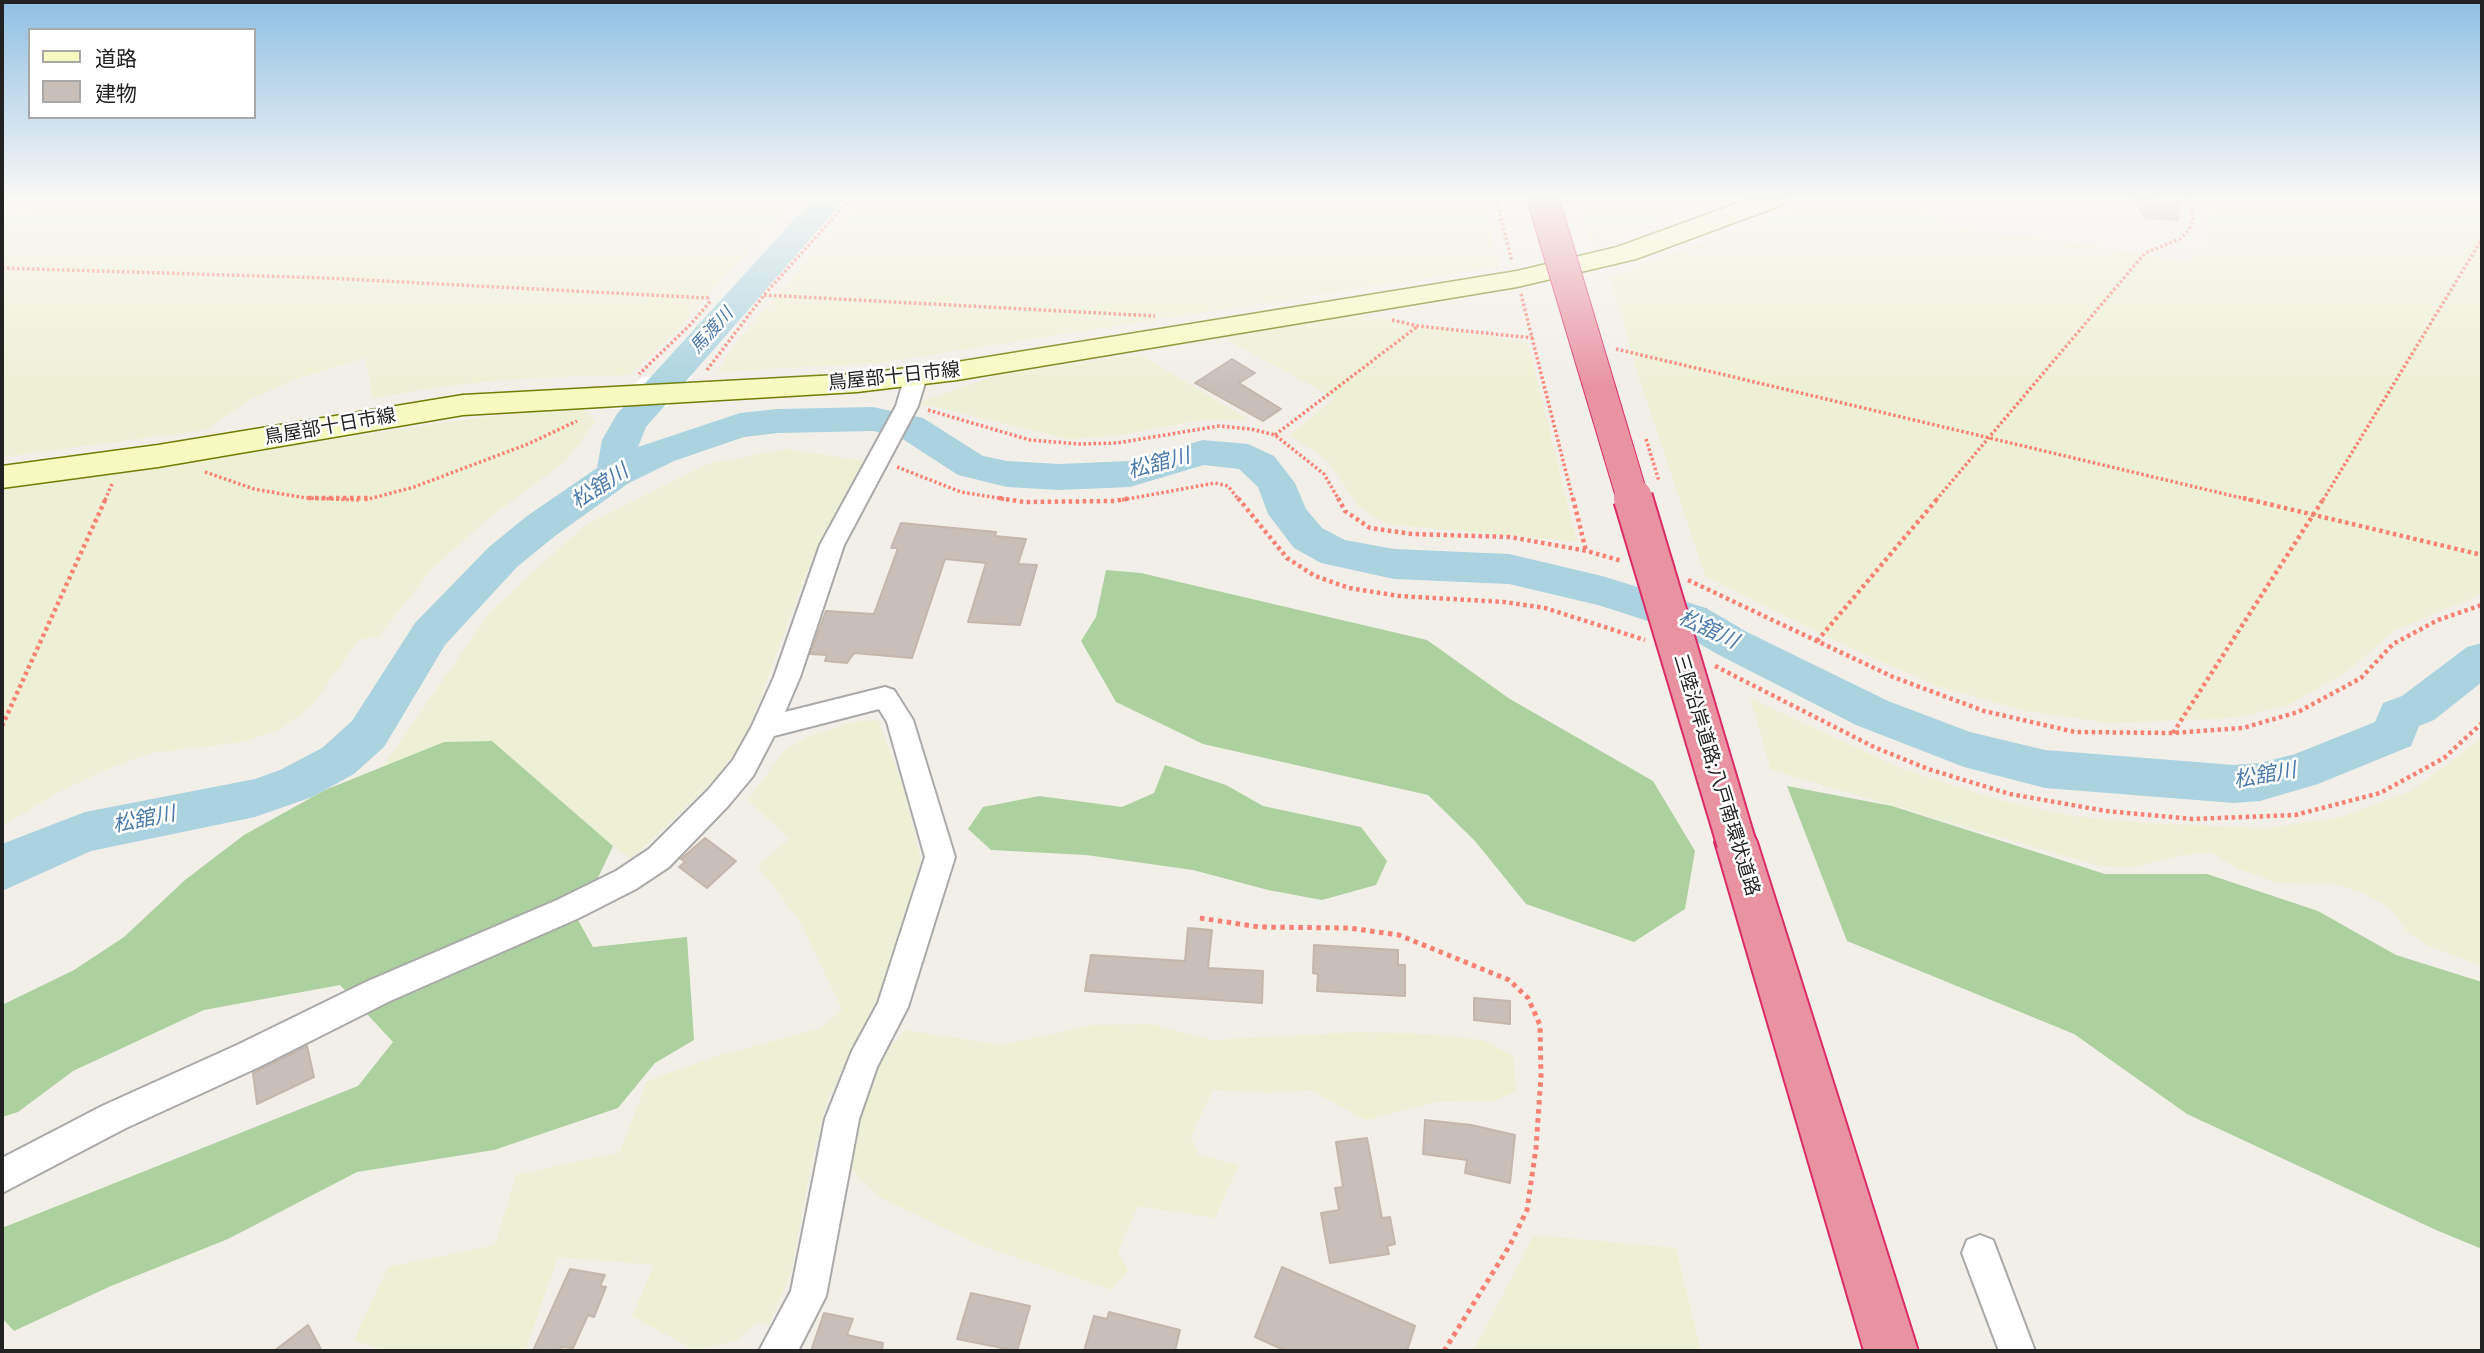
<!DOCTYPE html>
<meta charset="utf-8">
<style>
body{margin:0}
#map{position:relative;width:2484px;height:1353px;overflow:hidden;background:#f2efe9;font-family:"Fira Sans","Noto Sans JP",sans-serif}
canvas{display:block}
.frame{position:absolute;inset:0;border:4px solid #222;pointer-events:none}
.legend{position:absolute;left:28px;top:28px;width:228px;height:91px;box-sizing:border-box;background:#fff;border:2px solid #a7a7a7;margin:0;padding:9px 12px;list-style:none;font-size:21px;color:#222}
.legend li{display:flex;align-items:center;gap:14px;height:35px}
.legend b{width:35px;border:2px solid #a7a7a7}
</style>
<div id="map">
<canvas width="2484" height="1353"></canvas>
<div class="frame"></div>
<ul class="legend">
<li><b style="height:9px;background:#f7fabf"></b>道路</li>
<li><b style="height:19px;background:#c7bfb8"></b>建物</li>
</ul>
</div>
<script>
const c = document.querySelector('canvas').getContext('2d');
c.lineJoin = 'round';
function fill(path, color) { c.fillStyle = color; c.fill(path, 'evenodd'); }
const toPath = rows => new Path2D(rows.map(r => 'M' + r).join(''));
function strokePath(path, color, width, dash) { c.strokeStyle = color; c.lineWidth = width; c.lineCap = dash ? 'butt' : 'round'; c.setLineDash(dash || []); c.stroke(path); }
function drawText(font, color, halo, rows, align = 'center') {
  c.font = font + ' "Fira Sans","Noto Sans JP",sans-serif'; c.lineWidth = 5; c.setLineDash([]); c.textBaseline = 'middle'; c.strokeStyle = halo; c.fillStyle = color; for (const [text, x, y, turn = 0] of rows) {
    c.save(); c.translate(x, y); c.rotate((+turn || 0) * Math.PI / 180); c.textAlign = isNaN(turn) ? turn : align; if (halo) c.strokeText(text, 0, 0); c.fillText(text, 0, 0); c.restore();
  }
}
const farmland = toPath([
 [142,199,795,199,665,343,629,375,524,378,446,386,373,398,365,358,299,378,252,398,206,430,2,457,2,222,14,212],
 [862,199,1483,199,1499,267,877,363,717,372,739,339],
 [1577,199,1713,199,1591,243],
 [1820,199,1906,199,1930,216,1952,225,1984,234,2033,236,2188,262,2207,247,2212,199,2482,199,2482,594,2395,630,2344,674,2286,706,2234,718,2109,723,2026,711,1937,686,1844,645,1705,576,1638,375,1610,278],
 [1351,313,1528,342,1577,542,1386,524,1358,506,1328,461,1290,435,1335,398,1220,336],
 [1139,354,1249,420,1201,420,1115,436,1069,439,918,403,997,375],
 [584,408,595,422,567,460,485,521,432,569,378,637,359,639,312,706,279,730,243,742,151,753,108,769,59,792,2,826,2,488,491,416],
 [786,449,865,461,808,568,747,735,718,776,632,859,613,846,492,741,383,766,490,612,585,525,707,464],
 [1750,698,1902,769,2002,801,2073,816,2147,823,2267,828,2339,818,2411,791,2482,738,2482,966,2428,946,2408,933,2389,907,2361,892,2333,884,2278,883,2239,869,2210,852,2178,856,2133,867,2099,866,1771,770],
 [878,720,904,789,921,860,878,1002,828,1099,813,1156,791,1272,769,1325,756,1323,736,1341,694,1350,632,1316,654,1265,558,1257,525,1351,385,1351,354,1340,388,1267,495,1245,516,1175,620,1152,647,1081,717,1056,821,1028,842,1010,802,925,758,866,789,839,748,800,783,752,806,737,853,722],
 [1150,1024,1213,1040,1359,1032,1428,1034,1482,1040,1513,1056,1516,1091,1494,1101,1437,1102,1366,1120,1310,1090,1271,1093,1213,1090,1191,1137,1199,1155,1239,1165,1215,1218,1138,1206,1118,1252,1128,1270,1112,1290,979,1245,880,1197,850,1169,857,1120,877,1064,905,1030,1002,1045,1093,1025],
 [1534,1235,1676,1248,1701,1351,1473,1351]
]);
const forest = toPath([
 [1106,570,1141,573,1427,640,1510,699,1653,781,1695,851,1685,909,1634,942,1526,904,1475,841,1428,795,1203,744,1116,702,1081,641,1096,617],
 [492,741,613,846,578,920,593,947,687,937,694,1040,655,1063,618,1108,494,1150,357,1172,228,1239,111,1286,14,1331,2,1318,2,1228,358,1086,393,1042,340,985,204,1010,73,1071,18,1112,2,1117,2,1005,74,970,124,937,185,880,244,835,325,790,444,742],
 [1165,765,1226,785,1263,806,1361,827,1387,861,1376,885,1322,900,1268,890,1193,870,1086,855,991,850,968,829,983,807,1039,796,1122,807,1154,793],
 [1787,786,1892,806,2105,874,2207,874,2318,911,2396,955,2482,982,2482,1249,2436,1230,2187,1114,2074,1034,1847,941]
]);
const water = toPath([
 [126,808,112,836,67,848,31,867,2,887,2,865,27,849,101,815]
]);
const pier = toPath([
 [693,376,667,407,612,409,642,377]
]);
const river = toPath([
 [813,199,845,199,646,427,638,447,740,413,778,409,873,407,923,418,983,456,1007,461,1059,464,1129,461,1203,440,1248,444,1274,456,1295,483,1306,509,1322,528,1345,540,1394,549,1509,554,1602,576,1706,608,1747,632,1888,701,1970,732,2045,750,2234,765,2260,763,2295,754,2375,722,2383,703,2402,696,2467,647,2482,643,2482,682,2434,720,2419,726,2411,746,2318,784,2260,801,2234,803,2045,788,1964,767,1856,725,1717,654,1676,630,1598,605,1509,584,1394,579,1321,563,1294,548,1268,514,1258,487,1239,469,1204,465,1130,487,1059,490,1007,487,958,475,898,436,873,431,778,433,744,437,674,461,629,483,555,536,517,567,445,645,384,747,354,774,312,797,255,817,91,851,2,891,2,844,85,812,255,779,280,770,322,748,352,721,415,623,489,547,527,516,597,468,602,440,617,414,813,199]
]);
const building = toPath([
 [2134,199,2179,201,2178,220,2145,218,2134,199],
 [1232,359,1255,373,1239,383,1281,409,1263,421,1195,383,1232,359],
 [901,523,996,532,995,536,1026,539,1018,564,1037,565,1020,625,968,622,986,563,945,559,912,658,854,653,847,663,825,661,827,655,810,654,826,611,874,614,898,548,891,548,901,523],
 [705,838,736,861,707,888,679,867,685,862,681,859,705,838],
 [1188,928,1212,930,1208,968,1263,971,1262,1003,1085,991,1091,955,1185,961,1188,928],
 [1314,945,1398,950,1398,965,1405,965,1405,996,1317,991,1318,974,1313,973,1314,945],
 [1474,998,1510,1001,1510,1024,1474,1020,1474,998],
 [307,1046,314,1077,257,1104,253,1073,307,1046],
 [1425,1120,1471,1125,1515,1135,1510,1183,1465,1173,1467,1160,1423,1154,1425,1120],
 [1367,1138,1382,1218,1390,1217,1395,1244,1387,1246,1389,1254,1330,1263,1321,1213,1339,1210,1335,1188,1343,1187,1336,1142,1367,1138],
 [1282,1267,1415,1326,1407,1351,1286,1351,1255,1337,1282,1267],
 [570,1269,605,1275,600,1286,606,1287,594,1317,588,1315,573,1348,561,1347,559,1351,533,1351,570,1269],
 [971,1293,1030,1306,1017,1351,957,1339,971,1293],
 [1109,1312,1180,1330,1175,1351,1084,1351,1094,1316,1107,1319,1109,1312],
 [824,1313,853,1319,847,1335,883,1343,882,1351,811,1351,824,1313],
 [308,1325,322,1351,274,1351,308,1325]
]);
const pathFar2 = toPath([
 [1496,199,1512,262],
 [2,268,326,278,708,298,709,303,690,325,639,374],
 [1521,294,1573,500],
 [764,295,1155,316],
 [1392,320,1418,326,1533,338],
 [1616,349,2250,500],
 [707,370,764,295,850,199],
 [928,410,1030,440,1079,444,1117,443,1219,426,1251,429,1275,435,1324,474,1339,500],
 [1275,435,1418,326],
 [1646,439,1659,481],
 [897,467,961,492,1010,500],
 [205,472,254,489,306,498,359,500],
 [105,500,112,484],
 [365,500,414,487,528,444,577,421],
 [1122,500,1215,483,1228,486,1239,500],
 [1936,500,2145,253,2180,239,2189,230,2193,219,2188,199],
 [2323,500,2482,239]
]);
const pathFar1 = toPath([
 [308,498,371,498],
 [999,498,1024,502,1115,501,1131,498],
 [1238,498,1287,558,1315,576,1349,588,1399,596,1504,602,1545,608,1645,640],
 [1338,498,1345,511,1370,528,1412,534,1510,537,1587,551,1622,561],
 [1573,498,1586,551],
 [2243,498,2482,555],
 [1688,580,1893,677,1984,711,2075,732,2172,733,2243,728,2298,712,2361,678,2393,644,2438,620,2482,605],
 [1817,641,1938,498],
 [1715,666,1874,747,1928,769,2010,794,2106,811,2193,819,2295,815,2380,793,2444,758,2482,723],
 [2,726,106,498],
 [2173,733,2324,498]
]);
const path = toPath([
 [1200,918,1259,927,1349,928,1399,935,1509,980,1528,998,1540,1025,1541,1076,1536,1148,1527,1210,1510,1245,1444,1351]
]);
const minor = toPath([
 [916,369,924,371,927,376,918,406,844,545,800,677,785,712,885,687,894,690,913,720,955,857,908,1007,877,1067,859,1119,826,1296,798,1351,759,1351,791,1291,825,1119,852,1051,878,1003,925,857,887,722,879,709,774,736,753,776,728,806,669,867,636,889,579,918,390,1001,259,1067,126,1128,2,1193,2,1158,102,1106,237,1045,368,981,557,900,616,871,649,849,708,790,733,760,752,726,774,677,820,545,896,406,905,376,908,371,916,369],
 [1980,1235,1993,1240,2035,1351,1999,1351,1962,1253,1967,1240,1980,1235]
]);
const secondary = toPath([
 [1749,199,1786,199,1782,205,1636,259,1517,287,957,380,857,392,463,415,158,467,2,488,2,466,158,445,463,395,857,374,957,362,1517,271,1617,247,1749,199]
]);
const motorway = toPath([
 [1736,824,1751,829,1757,842,1918,1351,1864,1351,1715,842,1721,829,1736,824]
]);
const motorwayBridgeFar1 = toPath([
 [1543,199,1633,500]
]);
const motorwayBridge = toPath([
 [1633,498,1736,842]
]);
const farWaternames = [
 ["馬渡川",712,331,-48]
];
const streetNames = [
 ["鳥屋部十日市線",894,377,-6],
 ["鳥屋部十日市線",330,427,-10],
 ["三陸沿岸道路;八戸南環状道路",1716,775,73]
];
const waterNames = [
 ["松舘川",1159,464,-15],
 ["松舘川",600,487,-33],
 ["松舘川",1708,630,25],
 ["松舘川",2265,776,-10],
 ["松舘川",144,820,-11]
];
fill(farmland, '#eef0d5');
fill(forest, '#add19e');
fill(water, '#aad3df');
fill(pier, '#fff');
fill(river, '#aad3df');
fill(building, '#c7bfb8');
strokePath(building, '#c4b6ab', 2);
strokePath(minor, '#a9a9a9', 4);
strokePath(secondary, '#707d05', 3);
strokePath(motorway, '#dc2a67', 4);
strokePath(pathFar2, '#fa8072', 3.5, [2.5, 2.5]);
strokePath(pathFar1, '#fa8072', 4.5, [3.5, 3.5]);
strokePath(path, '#fa8072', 5, [4.5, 4.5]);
fill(minor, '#fff');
fill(secondary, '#f7fabf');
fill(motorway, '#e892a2');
strokePath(motorwayBridgeFar1, '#dc2a67', 33, []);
strokePath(motorwayBridge, '#dc2a67', 42, []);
strokePath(motorwayBridgeFar1, '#e892a2', 31);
strokePath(motorwayBridge, '#e892a2', 38);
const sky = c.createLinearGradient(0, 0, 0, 388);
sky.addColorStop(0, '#8fc0e4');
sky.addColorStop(0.51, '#f9f8f5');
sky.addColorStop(1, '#f9f8f500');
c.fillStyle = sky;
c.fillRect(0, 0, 2484, 388);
drawText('italic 18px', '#4a7aab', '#fff', farWaternames);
drawText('19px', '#222', '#fff', streetNames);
drawText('italic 21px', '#4a7aab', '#fff', waterNames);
</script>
